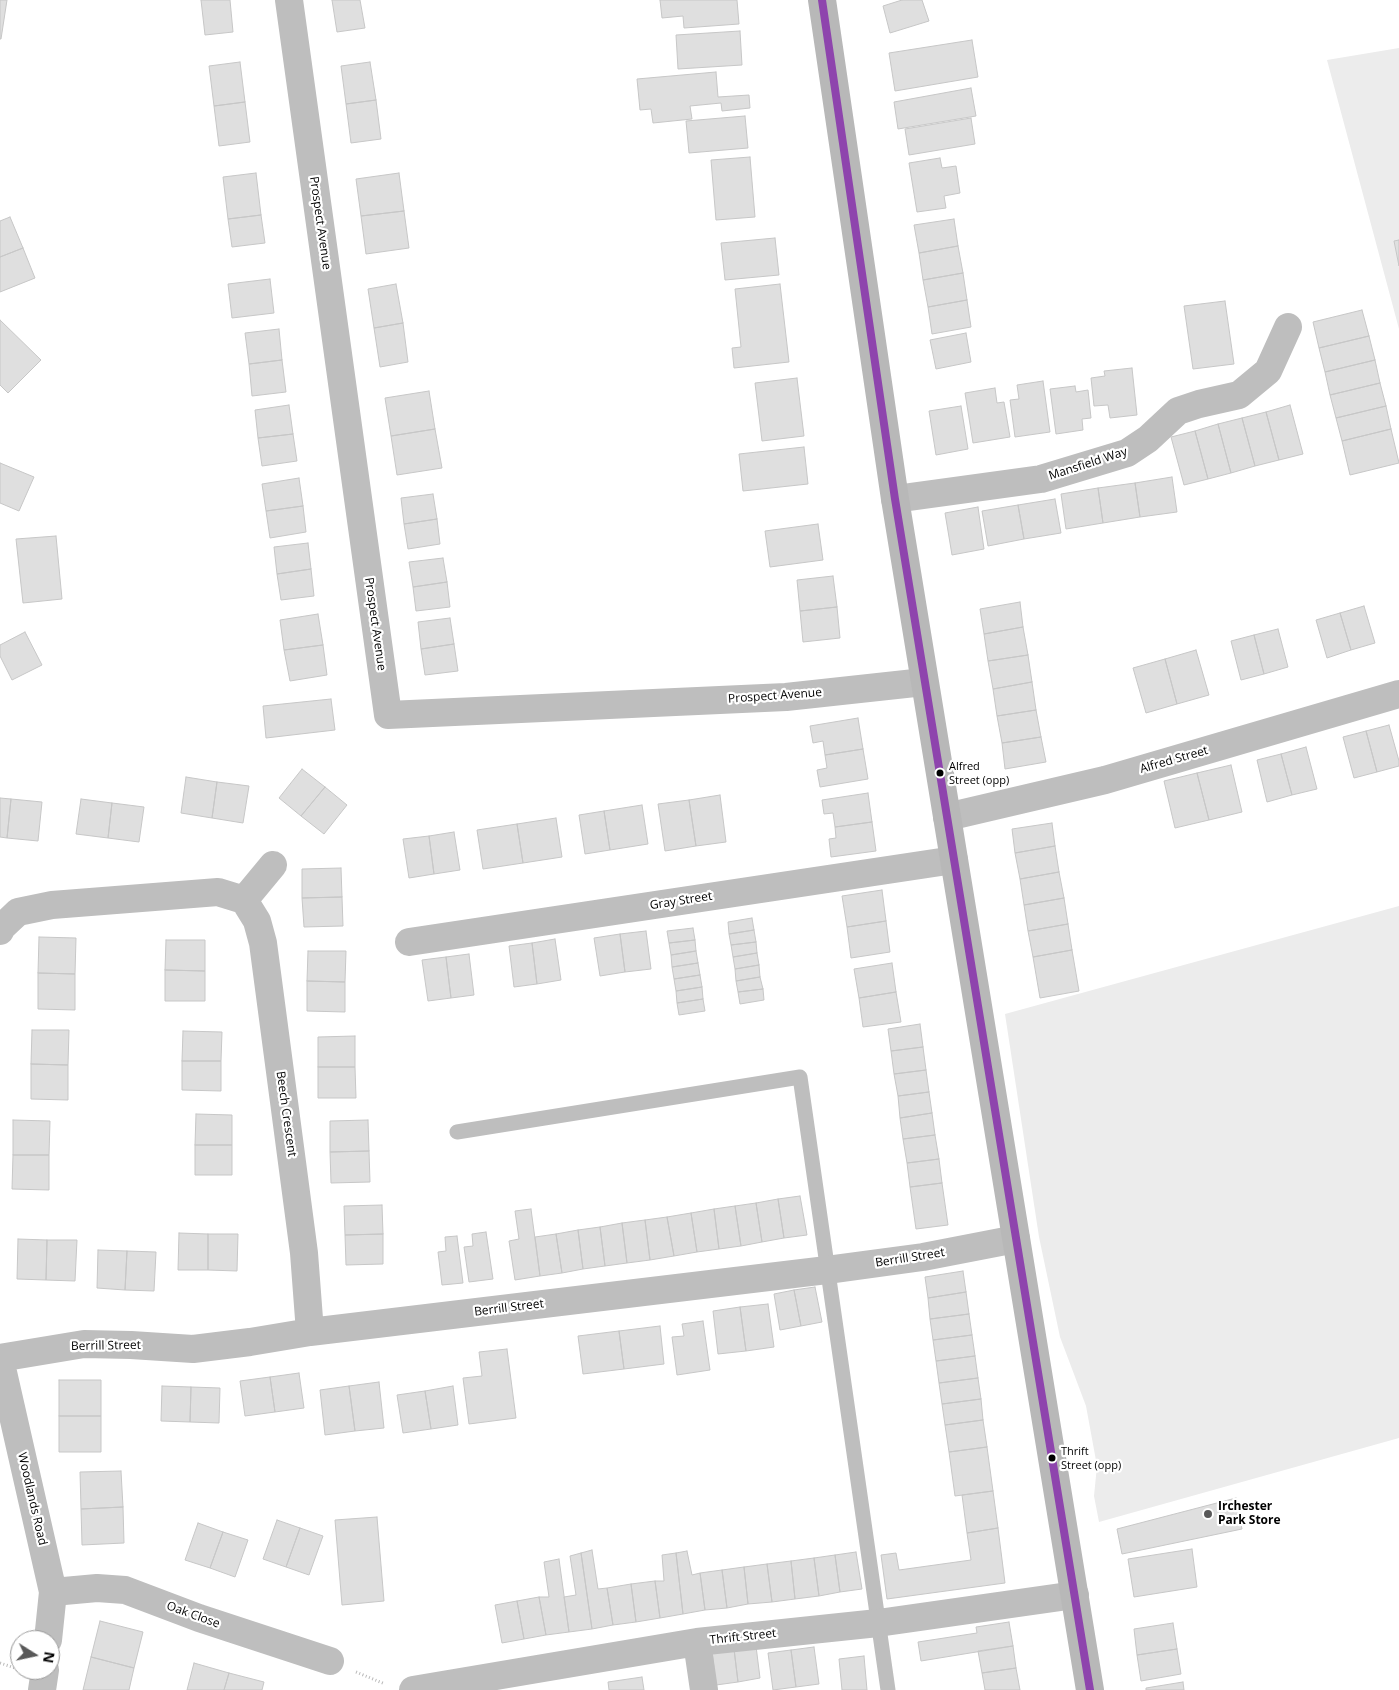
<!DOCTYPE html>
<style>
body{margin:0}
#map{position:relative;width:1399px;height:1690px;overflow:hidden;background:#fff;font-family:"Open Sans",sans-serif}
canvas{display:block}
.north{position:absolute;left:10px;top:1630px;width:50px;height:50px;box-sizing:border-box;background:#fff;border:1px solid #999;border-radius:50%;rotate:100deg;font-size:14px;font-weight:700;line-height:20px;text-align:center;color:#000}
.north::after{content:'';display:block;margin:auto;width:18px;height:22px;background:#595959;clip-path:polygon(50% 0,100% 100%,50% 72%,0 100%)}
</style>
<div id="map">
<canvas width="1399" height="1690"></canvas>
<div class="north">N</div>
</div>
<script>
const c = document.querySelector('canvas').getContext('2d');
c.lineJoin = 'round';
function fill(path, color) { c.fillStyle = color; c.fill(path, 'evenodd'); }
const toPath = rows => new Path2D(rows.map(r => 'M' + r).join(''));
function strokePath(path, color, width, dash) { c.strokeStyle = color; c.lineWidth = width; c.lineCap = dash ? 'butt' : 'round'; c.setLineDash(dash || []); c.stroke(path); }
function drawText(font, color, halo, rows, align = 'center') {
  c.font = font + ' "Open Sans",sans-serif'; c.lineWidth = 4.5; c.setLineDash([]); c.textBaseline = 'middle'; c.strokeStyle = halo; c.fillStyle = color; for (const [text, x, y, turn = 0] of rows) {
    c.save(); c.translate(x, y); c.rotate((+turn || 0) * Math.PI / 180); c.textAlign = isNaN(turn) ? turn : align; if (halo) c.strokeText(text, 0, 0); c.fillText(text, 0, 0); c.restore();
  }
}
const green = toPath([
 [1399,48,1399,329,1327,60],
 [1399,906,1399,1438,1099,1522,1094,1496,1097,1466,1086,1406,1060,1337,1039,1237,1005,1014]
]);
const building = toPath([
 [0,0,7,0,1,39,0,39,0,0],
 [201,0,230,0,233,32,205,35,201,0],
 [332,0,360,0,365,28,337,32,332,0],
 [660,0,737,0,739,24,684,28,683,16,662,18,660,0],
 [902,0,922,0,929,21,890,33,883,6,902,0],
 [740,31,742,65,678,69,676,35,740,31],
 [972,40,978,77,895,91,889,53,972,40],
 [240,62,245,102,214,106,209,66,240,62],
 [370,62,376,100,346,104,341,66,370,62],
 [716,72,718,97,749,95,750,108,722,111,721,103,690,106,692,119,653,123,651,109,640,110,637,79,716,72],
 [971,88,976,116,898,129,894,102,971,88],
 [376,100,381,139,351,143,346,104,376,100],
 [245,102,250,142,219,146,214,106,245,102],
 [745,116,748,148,689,153,686,121,745,116],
 [971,118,975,144,909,155,905,129,971,118],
 [750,157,755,217,716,220,711,160,750,157],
 [940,158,942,168,956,166,960,193,944,196,946,208,917,212,909,163,940,158],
 [256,173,261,215,228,219,223,177,256,173],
 [399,173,404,211,361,216,356,179,399,173],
 [404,211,409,248,366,254,361,216,404,211],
 [261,215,265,243,232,247,228,219,261,215],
 [10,217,23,248,0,257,0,221,10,217],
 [954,219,958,246,919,253,914,225,954,219],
 [775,238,779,275,725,280,721,243,775,238],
 [1399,240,1399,266,1394,241,1399,240],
 [958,246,963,273,923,280,919,253,958,246],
 [23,248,35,278,0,292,0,257,23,248],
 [963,273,967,300,928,307,923,280,963,273],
 [270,279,274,313,232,318,228,284,270,279],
 [396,284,403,323,374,328,368,289,396,284],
 [780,284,789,362,734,368,732,348,741,347,735,289,780,284],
 [967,300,971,327,932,334,928,307,967,300],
 [1225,301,1234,364,1193,369,1184,306,1225,301],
 [1362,310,1369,336,1319,348,1313,322,1362,310],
 [0,320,41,360,8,393,0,385,0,320],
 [403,323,408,362,380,367,374,328,403,323],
 [279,329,282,360,249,364,245,333,279,329],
 [966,333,971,362,936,369,930,340,966,333],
 [1369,336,1375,360,1325,372,1319,348,1369,336],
 [282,360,286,392,252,396,249,364,282,360],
 [1375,360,1380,383,1330,395,1325,372,1375,360],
 [1132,368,1137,415,1110,418,1108,405,1094,406,1091,378,1105,376,1104,371,1132,368],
 [797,378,804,436,762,441,755,383,797,378],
 [1043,381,1050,432,1015,437,1010,400,1019,399,1017,385,1043,381],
 [1380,383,1386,406,1336,418,1330,395,1380,383],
 [1075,386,1076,392,1088,390,1091,418,1082,419,1083,430,1056,434,1050,389,1075,386],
 [995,388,997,403,1004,402,1010,437,973,443,965,393,995,388],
 [429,391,435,429,391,436,385,398,429,391],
 [289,405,293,434,258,438,255,410,289,405],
 [1290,405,1303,454,1279,460,1266,412,1290,405],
 [961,406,968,449,936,455,929,411,961,406],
 [1386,406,1391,429,1342,441,1336,418,1386,406],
 [1266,412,1279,460,1255,466,1242,418,1266,412],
 [1242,418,1255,466,1231,473,1218,424,1242,418],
 [1218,424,1231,473,1208,479,1195,431,1218,424],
 [435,429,442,468,397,475,391,436,435,429],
 [1391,429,1399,463,1350,475,1342,441,1391,429],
 [1195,431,1208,479,1184,485,1171,437,1195,431],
 [293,434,297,461,262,466,258,438,293,434],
 [804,447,808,484,743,491,739,454,804,447],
 [0,463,34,477,19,511,0,503,0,463],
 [1172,477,1177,512,1140,517,1135,483,1172,477],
 [299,478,303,506,266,511,262,484,299,478],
 [1135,483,1140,517,1103,523,1098,488,1135,483],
 [1098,488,1103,523,1066,529,1061,494,1098,488],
 [433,494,437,519,404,524,401,498,433,494],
 [1055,499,1061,533,1024,539,1018,505,1055,499],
 [1018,505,1024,539,988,546,982,511,1018,505],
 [303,506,306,532,270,538,266,511,303,506],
 [978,507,984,549,952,555,945,513,978,507],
 [437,519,440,544,408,549,404,524,437,519],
 [818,524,823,560,770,567,765,531,818,524],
 [56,536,62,599,23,603,16,539,56,536],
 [308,543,311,569,277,574,274,547,308,543],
 [443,558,447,582,413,587,409,562,443,558],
 [311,569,314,596,281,600,277,574,311,569],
 [833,576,837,607,800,611,797,580,833,576],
 [447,582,450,607,416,611,413,587,447,582],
 [1020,602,1023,627,984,634,980,609,1020,602],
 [1364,606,1375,643,1351,650,1340,613,1364,606],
 [837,607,840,638,803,642,800,611,837,607],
 [1340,613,1351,650,1327,658,1316,620,1340,613],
 [318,614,323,645,284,650,280,620,318,614],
 [450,618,454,644,421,649,418,622,450,618],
 [1023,627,1028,655,988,661,984,634,1023,627],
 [1278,629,1288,667,1264,674,1254,635,1278,629],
 [25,632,42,665,12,680,0,656,0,645,25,632],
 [1254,635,1264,674,1241,680,1231,641,1254,635],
 [454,644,458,671,425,675,421,649,454,644],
 [323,645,327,675,290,681,284,650,323,645],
 [1196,650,1209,695,1177,704,1165,659,1196,650],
 [1028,655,1032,682,993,689,988,661,1028,655],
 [1165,659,1177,704,1146,713,1133,668,1165,659],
 [1032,682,1036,710,997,716,993,689,1032,682],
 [331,699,335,730,266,738,263,706,331,699],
 [1036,710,1041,737,1002,743,997,716,1036,710],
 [858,718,863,749,825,755,823,741,813,743,810,726,858,718],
 [1389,725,1399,761,1399,766,1377,772,1366,731,1389,725],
 [1366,731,1377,772,1354,778,1343,737,1366,731],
 [1041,737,1046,762,1005,769,1002,743,1041,737],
 [1306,747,1317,789,1292,795,1281,754,1306,747],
 [863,749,868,779,820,787,817,770,827,768,825,755,863,749],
 [1281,754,1292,795,1267,802,1257,760,1281,754],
 [1231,765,1242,812,1209,820,1197,773,1231,765],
 [302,769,325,787,301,816,279,798,302,769],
 [1197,773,1209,820,1175,828,1164,781,1197,773],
 [186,777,217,782,212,818,181,813,186,777],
 [217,782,249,786,243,823,212,818,217,782],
 [325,787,347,805,324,834,301,816,325,787],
 [868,793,872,822,835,827,833,813,824,814,822,800,868,793],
 [720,795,726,842,696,846,689,800,720,795],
 [0,798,11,799,7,838,0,837,0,798],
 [11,799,42,802,38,841,7,838,11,799],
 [81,799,112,803,108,838,76,834,81,799],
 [689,800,696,846,665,851,658,804,689,800],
 [112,803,144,807,139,842,108,838,112,803],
 [642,805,648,844,610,850,604,811,642,805],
 [604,811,610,850,585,854,579,815,604,811],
 [556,818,562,857,523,863,517,824,556,818],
 [872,822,876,851,831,857,829,839,836,838,835,827,872,822],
 [1052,823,1055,846,1015,853,1012,829,1052,823],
 [517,824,523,863,483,869,477,830,517,824],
 [454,832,460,870,434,874,429,836,454,832],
 [429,836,434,874,409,878,403,839,429,836],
 [1055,846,1059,872,1020,879,1015,853,1055,846],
 [341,868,342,897,302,898,302,869,341,868],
 [1059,872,1064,898,1024,905,1020,879,1059,872],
 [882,890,886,921,847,927,842,896,882,890],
 [342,897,343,926,304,927,302,898,342,897],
 [1064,898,1068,924,1028,931,1024,905,1064,898],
 [752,918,754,930,729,934,728,922,752,918],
 [886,921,890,952,851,958,847,927,886,921],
 [1068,924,1072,950,1033,957,1028,931,1068,924],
 [693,928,695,940,669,943,667,931,693,928],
 [754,930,756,942,731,945,729,934,754,930],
 [646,931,651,969,625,972,620,934,646,931],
 [620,934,625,972,600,976,594,938,620,934],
 [39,937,76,938,75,974,38,973,39,937],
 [555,939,561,980,537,984,532,943,555,939],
 [166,940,205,940,205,971,165,970,166,940],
 [695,940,696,951,671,955,669,943,695,940],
 [756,942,757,953,733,957,731,945,756,942],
 [532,943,537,984,514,987,509,946,532,943],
 [1072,950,1079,991,1040,998,1033,957,1072,950],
 [308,951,346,951,345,982,307,981,308,951],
 [696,951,698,963,672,967,671,955,696,951],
 [757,953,759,965,735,969,733,957,757,953],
 [469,954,474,995,451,998,446,957,469,954],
 [446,957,451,998,428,1001,422,960,446,957],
 [698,963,700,975,674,979,672,967,698,963],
 [892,963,896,992,859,998,854,969,892,963],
 [759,965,760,977,736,981,735,969,759,965],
 [165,970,205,971,205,1001,165,1001,165,970],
 [38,973,75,974,75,1010,38,1009,38,973],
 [700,975,702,987,676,991,674,979,700,975],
 [760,977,763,989,738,992,736,981,760,977],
 [307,981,345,982,345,1012,307,1011,307,981],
 [702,987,703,999,677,1003,676,991,702,987],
 [763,989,764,1000,740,1004,738,992,763,989],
 [896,992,901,1022,863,1027,859,998,896,992],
 [703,999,705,1011,679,1015,677,1003,703,999],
 [920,1024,923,1047,891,1051,888,1029,920,1024],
 [32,1030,69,1030,68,1065,31,1064,32,1030],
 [183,1031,222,1032,221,1061,182,1061,183,1031],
 [355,1036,355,1067,318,1067,318,1037,355,1036],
 [923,1047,926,1070,894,1074,891,1051,923,1047],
 [182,1061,221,1061,221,1091,182,1090,182,1061],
 [31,1064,68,1065,68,1100,31,1099,31,1064],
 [318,1067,355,1067,356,1098,318,1098,318,1067],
 [926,1070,929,1092,898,1096,894,1074,926,1070],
 [929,1092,932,1113,900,1118,898,1096,929,1092],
 [932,1113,935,1135,903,1139,900,1118,932,1113],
 [196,1114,232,1115,232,1145,195,1145,196,1114],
 [13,1120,50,1121,49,1155,13,1155,13,1120],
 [368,1120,369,1151,330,1152,330,1121,368,1120],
 [935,1135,939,1159,907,1163,903,1139,935,1135],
 [195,1145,232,1145,232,1175,195,1175,195,1145],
 [369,1151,370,1182,331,1183,330,1152,369,1151],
 [13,1155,49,1155,49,1190,12,1189,13,1155],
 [939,1159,942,1183,910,1187,907,1163,939,1159],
 [942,1183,948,1225,916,1229,910,1187,942,1183],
 [800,1196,807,1235,784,1238,778,1199,800,1196],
 [778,1199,784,1238,762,1242,756,1203,778,1199],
 [756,1203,762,1242,741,1246,735,1206,756,1203],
 [382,1205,383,1234,345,1235,344,1206,382,1205],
 [735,1206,741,1246,719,1249,714,1209,735,1206],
 [531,1209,540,1276,515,1280,509,1241,519,1239,515,1211,531,1209],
 [714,1209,719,1249,697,1252,691,1213,714,1209],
 [691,1213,697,1252,674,1256,667,1217,691,1213],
 [667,1217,674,1256,650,1260,645,1220,667,1217],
 [645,1220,650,1260,627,1263,622,1223,645,1220],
 [622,1223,627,1263,605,1266,600,1227,622,1223],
 [600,1227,605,1266,583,1269,578,1230,600,1227],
 [578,1230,583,1269,562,1273,556,1234,578,1230],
 [486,1232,493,1279,469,1282,464,1247,473,1246,472,1234,486,1232],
 [179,1233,208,1234,208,1270,178,1270,179,1233],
 [208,1234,238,1234,237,1271,208,1270,208,1234],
 [383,1234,383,1264,346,1265,345,1235,383,1234],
 [556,1234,562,1273,540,1276,535,1237,556,1234],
 [457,1236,463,1283,442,1285,438,1252,446,1251,445,1237,457,1236],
 [18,1239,47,1240,46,1280,17,1279,18,1239],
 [47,1240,77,1240,75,1281,46,1280,47,1240],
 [98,1250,127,1251,125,1290,97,1288,98,1250],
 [127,1251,156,1252,154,1291,125,1290,127,1251],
 [963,1271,966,1292,928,1298,925,1277,963,1271],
 [815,1287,822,1322,801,1326,794,1290,815,1287],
 [794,1290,801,1326,780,1330,774,1294,794,1290],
 [966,1292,969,1314,930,1319,928,1298,966,1292],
 [768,1304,774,1347,746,1351,740,1307,768,1304],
 [740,1307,746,1351,718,1354,713,1311,740,1307],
 [969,1314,972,1335,933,1340,930,1319,969,1314],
 [703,1321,710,1370,677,1375,672,1337,684,1336,682,1324,703,1321],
 [660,1326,664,1364,624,1369,619,1331,660,1326],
 [619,1331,624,1369,583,1374,578,1336,619,1331],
 [972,1335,975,1356,936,1361,933,1340,972,1335],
 [507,1349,516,1418,469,1424,463,1378,482,1376,479,1352,507,1349],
 [975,1356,978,1378,939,1383,936,1361,975,1356],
 [299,1373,304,1408,275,1412,270,1377,299,1373],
 [270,1377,275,1412,245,1416,240,1381,270,1377],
 [978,1378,981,1399,942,1404,939,1383,978,1378],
 [59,1380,101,1380,101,1416,59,1416,59,1380],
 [379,1382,384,1428,355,1431,349,1386,379,1382],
 [162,1386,191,1387,190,1422,161,1421,162,1386],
 [349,1386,355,1431,325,1435,320,1390,349,1386],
 [453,1386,458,1425,431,1429,425,1391,453,1386],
 [191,1387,220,1388,219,1423,190,1422,191,1387],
 [425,1391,431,1429,403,1433,397,1395,425,1391],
 [981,1399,983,1420,945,1425,942,1404,981,1399],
 [59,1416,101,1416,101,1452,59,1452,59,1416],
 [983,1420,987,1447,949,1452,945,1425,983,1420],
 [987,1447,993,1491,955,1496,949,1452,987,1447],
 [121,1471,123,1507,81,1509,80,1472,121,1471],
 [993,1491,998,1528,967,1533,962,1495,993,1491],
 [1236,1498,1242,1529,1122,1554,1117,1529,1236,1498],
 [123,1507,124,1543,82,1545,81,1509,123,1507],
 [377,1517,384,1601,342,1605,335,1520,377,1517],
 [277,1520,300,1528,286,1567,263,1559,277,1520],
 [198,1523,223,1532,210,1568,185,1560,198,1523],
 [300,1528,323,1536,309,1575,286,1567,300,1528],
 [998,1528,1005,1583,887,1599,881,1555,896,1553,899,1570,971,1560,967,1533,998,1528],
 [223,1532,248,1540,235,1577,210,1568,223,1532],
 [1192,1549,1197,1587,1134,1597,1128,1559,1192,1549],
 [592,1550,598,1589,607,1588,613,1625,592,1629,581,1553,592,1550],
 [687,1551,692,1575,700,1573,705,1610,683,1614,676,1553,687,1551],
 [856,1552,862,1589,840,1592,835,1555,856,1552],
 [581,1553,592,1629,569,1632,564,1597,576,1595,570,1556,581,1553],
 [676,1553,683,1614,660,1618,655,1581,664,1581,662,1555,676,1553],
 [835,1555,840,1592,819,1596,814,1558,835,1555],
 [814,1558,819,1596,795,1599,791,1561,814,1558],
 [559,1559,569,1632,546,1635,539,1597,549,1597,544,1562,559,1559],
 [791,1561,795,1599,772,1602,767,1564,791,1561],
 [767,1564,772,1602,748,1604,744,1567,767,1564],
 [744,1567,748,1604,727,1608,722,1570,744,1567],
 [722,1570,727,1608,705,1610,700,1573,722,1570],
 [655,1581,660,1618,636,1622,631,1584,655,1581],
 [631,1584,636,1622,613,1625,607,1588,631,1584],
 [539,1597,546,1635,524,1639,517,1601,539,1597],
 [517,1601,524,1639,502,1643,495,1605,517,1601],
 [100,1621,143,1632,134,1668,91,1657,100,1621],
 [1009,1622,1013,1646,921,1661,918,1642,977,1633,976,1627,1009,1622],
 [1173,1623,1177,1649,1137,1655,1134,1629,1173,1623],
 [756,1646,760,1678,738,1682,734,1649,756,1646],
 [1013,1646,1016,1668,982,1673,978,1651,1013,1646],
 [814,1647,819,1684,796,1687,791,1650,814,1647],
 [734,1649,738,1682,716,1685,712,1652,734,1649],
 [1177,1649,1181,1674,1141,1681,1137,1655,1177,1649],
 [791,1650,796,1687,773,1690,768,1653,791,1650],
 [864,1656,867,1690,842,1690,839,1659,864,1656],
 [91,1657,134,1668,129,1690,83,1690,91,1657],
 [194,1663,229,1673,224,1690,187,1690,194,1663],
 [1016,1668,1020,1690,985,1690,982,1673,1016,1668],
 [229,1673,264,1682,262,1690,224,1690,229,1673],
 [642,1677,644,1690,609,1690,608,1682,642,1677],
 [1183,1682,1184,1690,1146,1690,1146,1688,1183,1682]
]);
const path = toPath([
 [0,1663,15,1668],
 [356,1672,385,1684]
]);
const lane = toPath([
 [457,1132,800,1077,888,1690]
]);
const street = toPath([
 [289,0,388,715,786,697,924,682],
 [895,499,1041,479,1127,453,1148,439,1178,411,1199,404,1239,395,1268,371,1288,327],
 [947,817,1105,780,1399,694],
 [244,900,273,865],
 [0,931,2,927,18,912,52,905,218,892,244,900,257,921,263,943,304,1253,310,1332],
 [409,942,954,860],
 [0,1358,84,1344,131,1345,193,1349,250,1342,310,1332,827,1270,923,1257,1016,1239],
 [0,1359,53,1592,48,1640],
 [53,1592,97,1588,125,1590,199,1618,330,1661],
 [697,1642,704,1690],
 [42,1690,45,1670],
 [413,1690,697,1642,878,1623,1075,1595]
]);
const secondary = toPath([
 [822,0,895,499,1090,1690]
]);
const bus1 = toPath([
 [822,0,895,499,1090,1690]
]);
const markers = [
 [940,773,4.5,"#000"],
 [1052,1458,4.5,"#000"],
 [1208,1514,5,"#595959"]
];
const busNames = [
 ["Alfred",949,767],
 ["Street (opp)",949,781],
 ["Thrift",1061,1452],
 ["Street (opp)",1061,1466]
];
const streetNames = [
 ["Prospect Avenue",320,223,82],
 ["Mansfield Way",1088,464,-18],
 ["Prospect Avenue",375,624,82],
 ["Prospect Avenue",775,696,-4],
 ["Alfred Street",1174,760,-16],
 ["Gray Street",681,901,-9],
 ["Beech Crescent",286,1114,82],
 ["Berrill Street",910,1258,-9],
 ["Berrill Street",509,1308,-7],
 ["Berrill Street",106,1346,-1],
 ["Woodlands Road",32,1499,77],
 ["Oak Close",193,1615,20],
 ["Thrift Street",743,1637,-6]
];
const poiNames = [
 ["Irchester",1218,1507],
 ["Park Store",1218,1521]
];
fill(green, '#ececec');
fill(building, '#dfdfdf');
strokePath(building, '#c7c7c7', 1);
strokePath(path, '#b9b9b9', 3, [1, 2.5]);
strokePath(lane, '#bebebe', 15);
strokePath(street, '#bebebe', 28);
strokePath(secondary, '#b8b8b8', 28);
strokePath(bus1, '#8e44ad', 8);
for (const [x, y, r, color] of markers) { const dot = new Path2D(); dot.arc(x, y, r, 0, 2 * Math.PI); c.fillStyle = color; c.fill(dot); strokePath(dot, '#fff', 2); }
drawText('11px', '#000', '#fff', busNames, 'left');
drawText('12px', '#000', '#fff', streetNames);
drawText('bold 12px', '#000', '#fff', poiNames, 'left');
</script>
